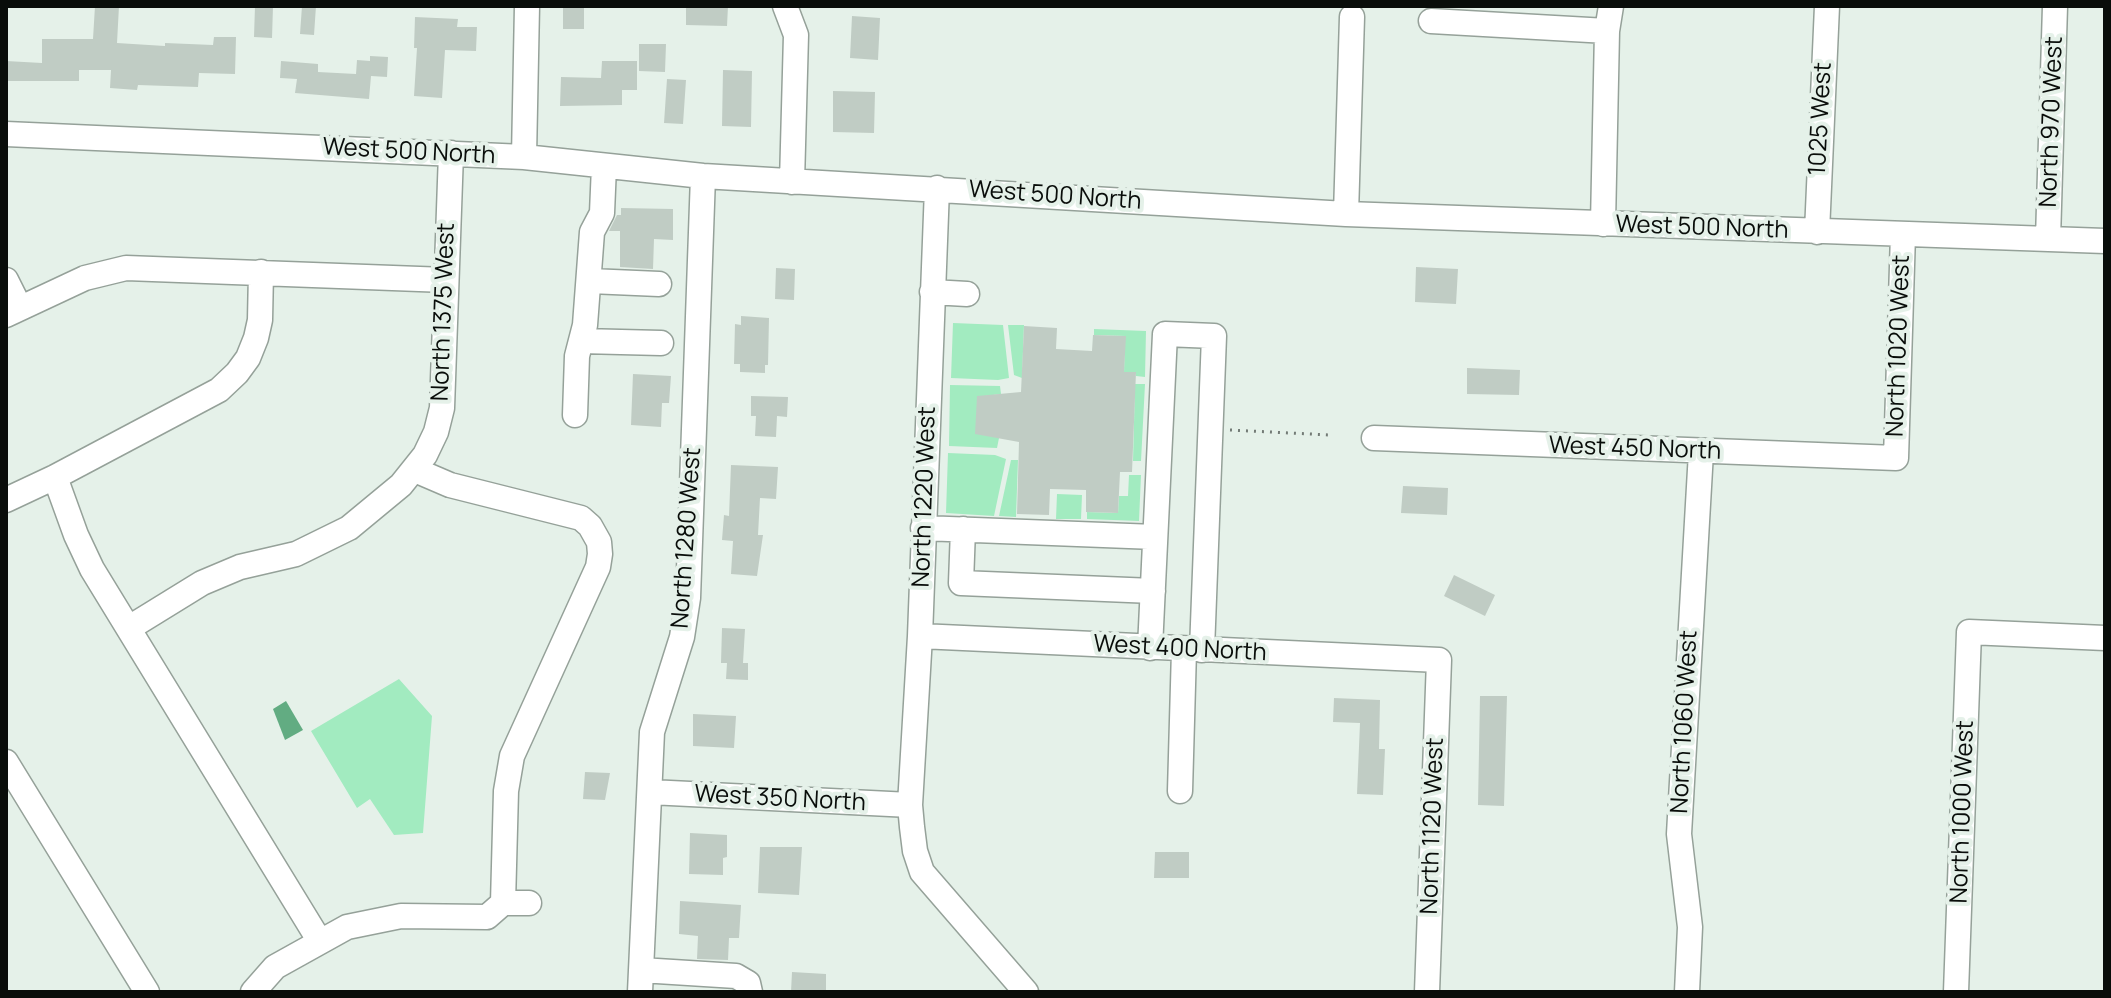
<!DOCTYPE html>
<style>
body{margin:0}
#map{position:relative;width:2111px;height:998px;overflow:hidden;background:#e5f1e9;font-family:Manrope,sans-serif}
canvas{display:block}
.frame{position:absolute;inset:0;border:8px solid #090d0a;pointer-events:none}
</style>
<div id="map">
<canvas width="2111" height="998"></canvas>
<div class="frame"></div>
</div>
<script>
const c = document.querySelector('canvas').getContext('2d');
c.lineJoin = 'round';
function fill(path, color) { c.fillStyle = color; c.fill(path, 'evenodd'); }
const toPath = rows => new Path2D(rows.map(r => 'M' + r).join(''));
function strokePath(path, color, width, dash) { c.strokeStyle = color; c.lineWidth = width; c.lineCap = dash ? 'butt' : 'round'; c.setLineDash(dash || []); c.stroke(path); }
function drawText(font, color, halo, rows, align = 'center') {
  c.font = font + ' Manrope,sans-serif'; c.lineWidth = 8; c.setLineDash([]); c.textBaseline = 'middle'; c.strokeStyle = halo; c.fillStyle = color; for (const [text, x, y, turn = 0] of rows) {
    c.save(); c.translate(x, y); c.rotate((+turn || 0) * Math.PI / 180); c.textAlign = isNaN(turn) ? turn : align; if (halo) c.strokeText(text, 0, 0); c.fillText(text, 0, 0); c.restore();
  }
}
const green = toPath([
 [953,323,1003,325,1009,378,998,380,951,378],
 [1008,325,1024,325,1022,378,1014,375],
 [1094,329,1146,331,1145,377,1136,376,1135,372,1124,372,1125,336,1094,335],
 [1135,384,1145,384,1141,461,1133,461],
 [950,385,1000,386,1001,394,977,397,999,438,997,448,949,446],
 [948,453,995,455,1006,459,994,516,946,513],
 [1011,460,1018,460,1016,517,999,516],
 [1129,475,1141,475,1139,521,1087,519,1087,512,1118,513,1119,496,1128,496],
 [1057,494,1082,495,1081,519,1056,519],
 [399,679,432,716,423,833,394,835,370,799,357,808,311,731]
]);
const water = toPath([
 [286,701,303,730,285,740,273,709]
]);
const building = toPath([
 [95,6,119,6,117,43,165,46,165,43,213,45,214,37,236,37,235,74,199,73,198,87,138,85,137,90,110,88,111,70,79,70,79,81,6,81,6,61,42,63,42,39,93,39],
 [255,6,273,6,272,38,254,37],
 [302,6,316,6,314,35,300,34],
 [686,6,728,6,727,26,686,25],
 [563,8,584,8,584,29,563,29],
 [852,16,880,18,878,60,850,58],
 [415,17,458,19,457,27,477,27,476,51,445,50,442,98,414,96,417,48,414,48],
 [639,44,666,44,665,72,639,71],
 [370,56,388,57,387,77,371,76,369,99,295,93,297,79,280,78,281,61,318,64,318,72,356,74,357,60,370,61],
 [602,61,637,61,637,90,622,90,622,105,560,106,561,77,601,78],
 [723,70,752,71,751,127,722,126],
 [667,79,686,80,683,124,664,123],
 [833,91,875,92,874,133,833,132],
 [621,208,673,209,673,240,654,239,653,269,620,267,620,231,609,231,617,215,621,215],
 [1416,267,1458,269,1456,304,1415,302],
 [776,268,795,269,794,300,775,299],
 [741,316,769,318,768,365,765,365,765,373,740,372,740,364,734,364,735,324,741,325],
 [1024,326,1057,328,1056,349,1092,351,1093,335,1126,336,1124,372,1136,372,1132,472,1120,472,1118,513,1086,512,1086,490,1050,489,1049,515,1017,514,1019,442,975,434,977,396,1021,392],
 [1467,368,1520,370,1519,395,1467,394],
 [633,374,671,376,669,403,662,403,661,427,631,425],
 [751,396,788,397,787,417,777,416,776,437,755,436,756,416,751,416],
 [731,465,778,467,776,499,760,498,758,535,763,535,757,576,731,574,733,541,722,540,724,515,729,516],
 [1403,486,1448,488,1447,515,1401,513],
 [1454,575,1495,595,1485,616,1444,596],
 [722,628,745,629,743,663,748,663,748,680,726,679,727,663,721,663],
 [1480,696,1507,696,1504,806,1478,805],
 [1334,698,1380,700,1379,749,1385,749,1383,795,1357,794,1360,723,1333,722],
 [693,714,736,716,734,748,693,746],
 [585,772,610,773,605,800,583,799],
 [690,833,727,835,727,857,723,858,723,875,689,874],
 [760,847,802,847,799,895,758,893],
 [1155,852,1189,852,1189,878,1154,878],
 [680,901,741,905,739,938,729,938,728,960,697,959,698,936,679,934],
 [792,972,826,974,826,992,791,992]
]);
const path = toPath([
 [1230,430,1330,435]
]);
const minor = toPath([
 [785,6,796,35,792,182],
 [1431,21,1607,31],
 [6,134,524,157,703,176,1346,214,2105,241],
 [524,157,527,6],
 [937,188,920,636,910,805,912,827,915,851,922,872,1026,992],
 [1346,214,1352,17],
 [1603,224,1607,31,1611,6],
 [1817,232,1827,6],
 [2048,239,2055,6],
 [6,280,20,308],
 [590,281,659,284],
 [932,292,967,294],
 [6,315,85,278,126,268,446,280],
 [581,341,661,343],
 [575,415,577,356,585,325,592,232,602,213,604,166],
 [1374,438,1896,458,1903,234],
 [55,477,76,535,92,569,319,940],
 [6,500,55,477,219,390,237,373,248,358,256,338,260,320,261,272],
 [923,528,1155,537],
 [963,529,961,583,1153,591],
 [129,628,202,583,240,567,296,554,349,528,401,485,425,455,436,432,442,408,451,153],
 [920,636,1439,660,1427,992],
 [1150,648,1165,334,1214,336,1202,650],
 [6,762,147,992],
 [1180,791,1184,650],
 [650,792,910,805],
 [503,903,529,903],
 [641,970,736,976,748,983,750,992],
 [253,992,275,967,347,927,401,916,487,917,503,903,506,791,512,756,598,567,600,554,599,542,590,526,581,518,450,485,415,470],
 [640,992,652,732,682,637,688,598,703,176],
 [1687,992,1690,927,1679,834,1701,452],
 [1956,992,1969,632,2105,638]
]);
const streetNames = [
 ["1025 West",1821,119,-87],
 ["North 970 West",2052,122,-88],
 ["West 500 North",409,152,3],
 ["West 500 North",1055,196,4],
 ["West 500 North",1702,228,2],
 ["North 1375 West",444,312,-88],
 ["North 1020 West",1899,346,-88],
 ["West 450 North",1635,449,2],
 ["North 1220 West",925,497,-88],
 ["North 1280 West",687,538,-86],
 ["West 400 North",1180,649,3],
 ["North 1060 West",1685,722,-87],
 ["West 350 North",780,799,3],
 ["North 1000 West",1963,812,-88],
 ["North 1120 West",1433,826,-88]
];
fill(green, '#a2ebc0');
fill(water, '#62ac82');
fill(building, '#c0ccc4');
strokePath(minor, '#95a199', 27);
strokePath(path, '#737b76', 3, [2, 6]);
strokePath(minor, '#fff', 24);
drawText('24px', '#090d0a', '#e5f1e9', streetNames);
</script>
